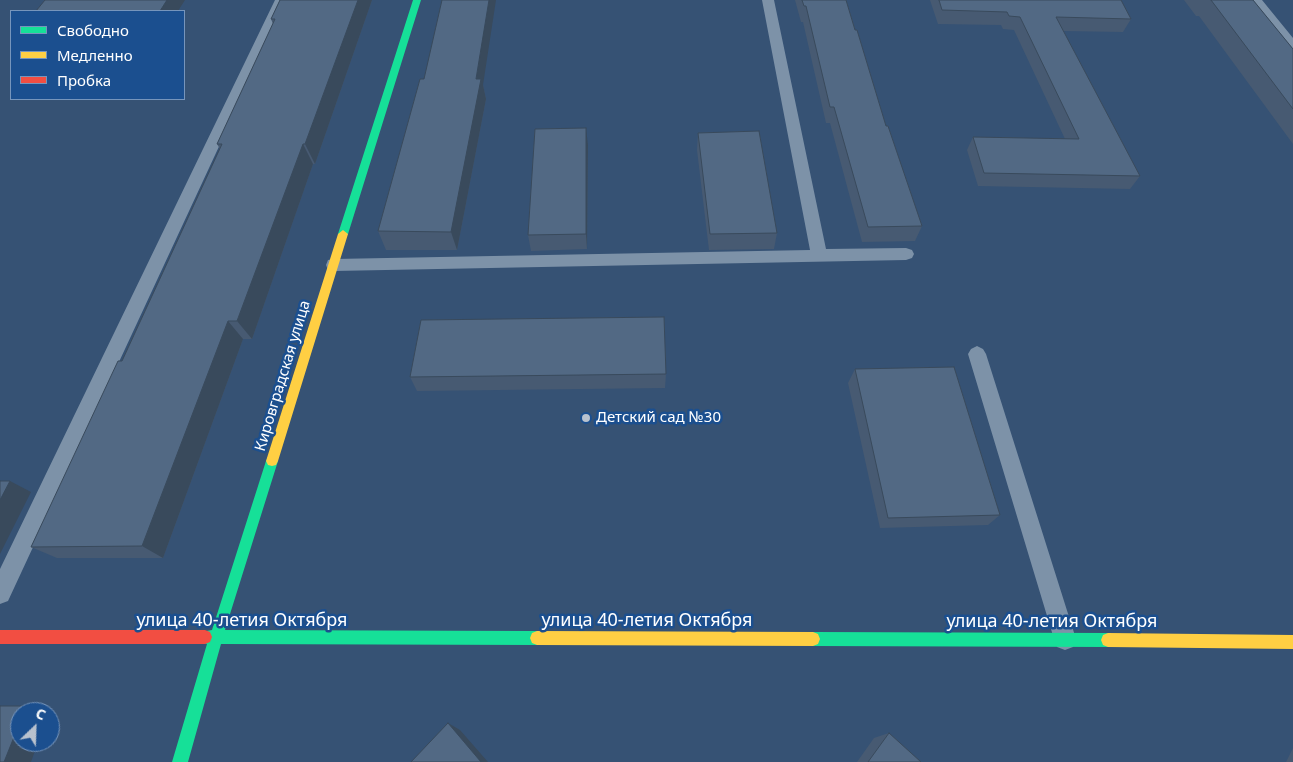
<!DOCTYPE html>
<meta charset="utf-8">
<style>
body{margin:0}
#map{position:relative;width:1293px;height:762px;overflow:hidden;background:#365274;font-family:"Noto Sans",sans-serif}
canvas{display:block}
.legend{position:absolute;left:10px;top:10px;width:175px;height:90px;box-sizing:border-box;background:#1b4f8f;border:1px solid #7695bc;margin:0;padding:6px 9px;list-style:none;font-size:15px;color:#fff}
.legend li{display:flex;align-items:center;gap:10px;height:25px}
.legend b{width:25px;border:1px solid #7695bc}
.north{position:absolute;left:10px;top:702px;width:50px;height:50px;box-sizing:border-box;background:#1b4f8f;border:1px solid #7695bc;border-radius:50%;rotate:24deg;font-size:14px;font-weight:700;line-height:20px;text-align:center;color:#fff}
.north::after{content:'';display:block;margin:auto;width:18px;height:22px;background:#b9c2ce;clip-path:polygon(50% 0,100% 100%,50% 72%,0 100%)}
</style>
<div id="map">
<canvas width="1293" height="762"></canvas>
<ul class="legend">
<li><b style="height:6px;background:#16e098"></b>Свободно</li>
<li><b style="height:6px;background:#ffcf43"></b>Медленно</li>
<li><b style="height:6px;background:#f24e42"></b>Пробка</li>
</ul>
<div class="north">С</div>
</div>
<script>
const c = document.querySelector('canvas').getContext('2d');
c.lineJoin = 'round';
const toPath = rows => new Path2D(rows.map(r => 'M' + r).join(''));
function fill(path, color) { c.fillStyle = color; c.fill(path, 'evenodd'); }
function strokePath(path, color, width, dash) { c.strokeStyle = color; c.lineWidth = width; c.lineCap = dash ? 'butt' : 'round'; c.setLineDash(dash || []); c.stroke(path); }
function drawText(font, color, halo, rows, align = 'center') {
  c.font = font + ' "Noto Sans",sans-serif'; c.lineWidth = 5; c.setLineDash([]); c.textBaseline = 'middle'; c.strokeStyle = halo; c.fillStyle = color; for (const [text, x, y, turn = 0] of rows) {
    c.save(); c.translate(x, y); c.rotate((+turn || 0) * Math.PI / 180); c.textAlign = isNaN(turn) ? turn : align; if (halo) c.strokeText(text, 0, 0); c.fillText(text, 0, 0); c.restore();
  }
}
const lane = toPath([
 [275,0,287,0,8,601,0,604,0,569,275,0],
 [762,0,774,0,826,249,906,248,912,250,914,254,912,258,906,260,334,271,328,270,326,265,328,260,334,259,810,250,762,0],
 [1249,0,1262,0,1293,38,1293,51,1288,50,1249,0],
 [977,346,983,349,986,354,1076,639,1073,647,1065,650,1057,647,1054,639,968,354,971,349,977,346]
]);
const fast = toPath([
 [413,0,421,0,348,234,343,238,338,234,413,0],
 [272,456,276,457,278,461,225,630,537,631,542,633,544,638,542,643,537,645,221,644,188,762,172,762,207,644,200,642,198,637,200,632,212,630,266,461,268,457,272,456],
 [813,632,1108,633,1113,635,1115,640,1113,645,1108,647,813,646,808,644,806,639,808,634,813,632]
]);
const slow = toPath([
 [343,230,348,234,278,461,276,465,272,466,268,465,266,461,338,234,343,230],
 [537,631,813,632,818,634,820,639,818,644,813,646,537,645,532,643,530,638,532,633,537,631],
 [1108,633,1293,635,1293,649,1108,647,1103,645,1101,640,1103,635,1108,633]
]);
const jam = toPath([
 [0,630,205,630,210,632,212,637,210,642,205,644,0,644,0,630]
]);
const wall = toPath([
 [280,0,372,0,315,164,313,164,252,339,243,339,163,558,57,558,31,547,122,361,220,149,217,144,273,24,271,19],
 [795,0,846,0,886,126,922,226,915,241,862,242,830,123,826,123,803,22,801,22],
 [930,0,1121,0,1131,19,1123,32,1063,31,1140,176,1130,189,978,186,967,150,973,137,1065,139,1014,30,1003,29,1001,25,938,24],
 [1184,0,1253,0,1293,49,1293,144,1199,16,1196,16],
 [483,85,486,99,457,250,386,250,378,231],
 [698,133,777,233,774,249,709,250,697,150],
 [588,145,587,249,531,251,528,235],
 [855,369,1000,515,988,525,880,528,848,383],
 [666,374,665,388,417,391,410,377],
 [889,733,921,762,857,762,874,738],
 [1293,748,1293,762,1286,762]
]);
const shadedWall = toPath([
 [167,0,185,0,178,11,160,11],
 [358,0,372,0,315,164,305,144],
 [489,0,496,0,483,85,486,99,457,250,451,232],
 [586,128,588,145,587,249,586,234],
 [303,144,313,164,252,339,237,321],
 [228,321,243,339,163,558,142,546],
 [10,481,31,492,0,554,0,500],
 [27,706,51,711,50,712,24,712],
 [20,722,20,742,38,742,31,762,4,762],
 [448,723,460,730,488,762,481,762]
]);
const building = toPath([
 [45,0,167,0,160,11,36,11,45,0],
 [280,0,358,0,305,144,303,144,237,321,228,321,142,546,31,547,118,361,122,361,222,144,217,144,275,19,271,19,280,0],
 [442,0,489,0,476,79,481,79,451,232,378,231,420,79,424,79,442,0],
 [802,0,846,0,855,30,857,30,886,126,888,126,922,226,868,227,834,107,830,107,806,6,804,6,802,0],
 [939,0,1121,0,1131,19,1056,17,1140,176,984,173,973,137,1079,139,1020,17,1009,16,1007,12,942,10,939,0],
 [1211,0,1253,0,1293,49,1293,109,1211,0],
 [586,128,586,234,528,235,535,129,586,128],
 [759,131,777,233,710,234,698,133,759,131],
 [664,317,666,374,410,377,421,320,664,317],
 [954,367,1000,515,888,518,855,369,954,367],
 [0,481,10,481,0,500,0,481],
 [0,706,27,706,24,712,20,712,20,722,4,762,0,762,0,706],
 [448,723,481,762,411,762,448,723],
 [889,733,921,762,868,762,889,733]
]);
const markers = [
 [586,418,5,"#b9c2ce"]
];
const streetNames = [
 ["Кировградская улица",283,376,-73]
];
const poiNames = [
 ["Детский сад №30",596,418]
];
const nearStreetnames = [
 ["улица 40-летия Октября",242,621],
 ["улица 40-летия Октября",647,621],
 ["улица 40-летия Октября",1052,622]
];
fill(lane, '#7d92a8');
fill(fast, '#16e098');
fill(slow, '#ffcf43');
fill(jam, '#f24e42');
fill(wall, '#475a72');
fill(shadedWall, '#394a5c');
fill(building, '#526984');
strokePath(building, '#394a5c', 1);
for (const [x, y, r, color] of markers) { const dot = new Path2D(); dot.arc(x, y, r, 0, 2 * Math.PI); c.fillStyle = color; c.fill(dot); strokePath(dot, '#1b4f8f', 2); }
drawText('15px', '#fff', '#1b4f8f', streetNames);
drawText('15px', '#fff', '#1b4f8f', poiNames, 'left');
drawText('18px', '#fff', '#1b4f8f', nearStreetnames);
</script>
